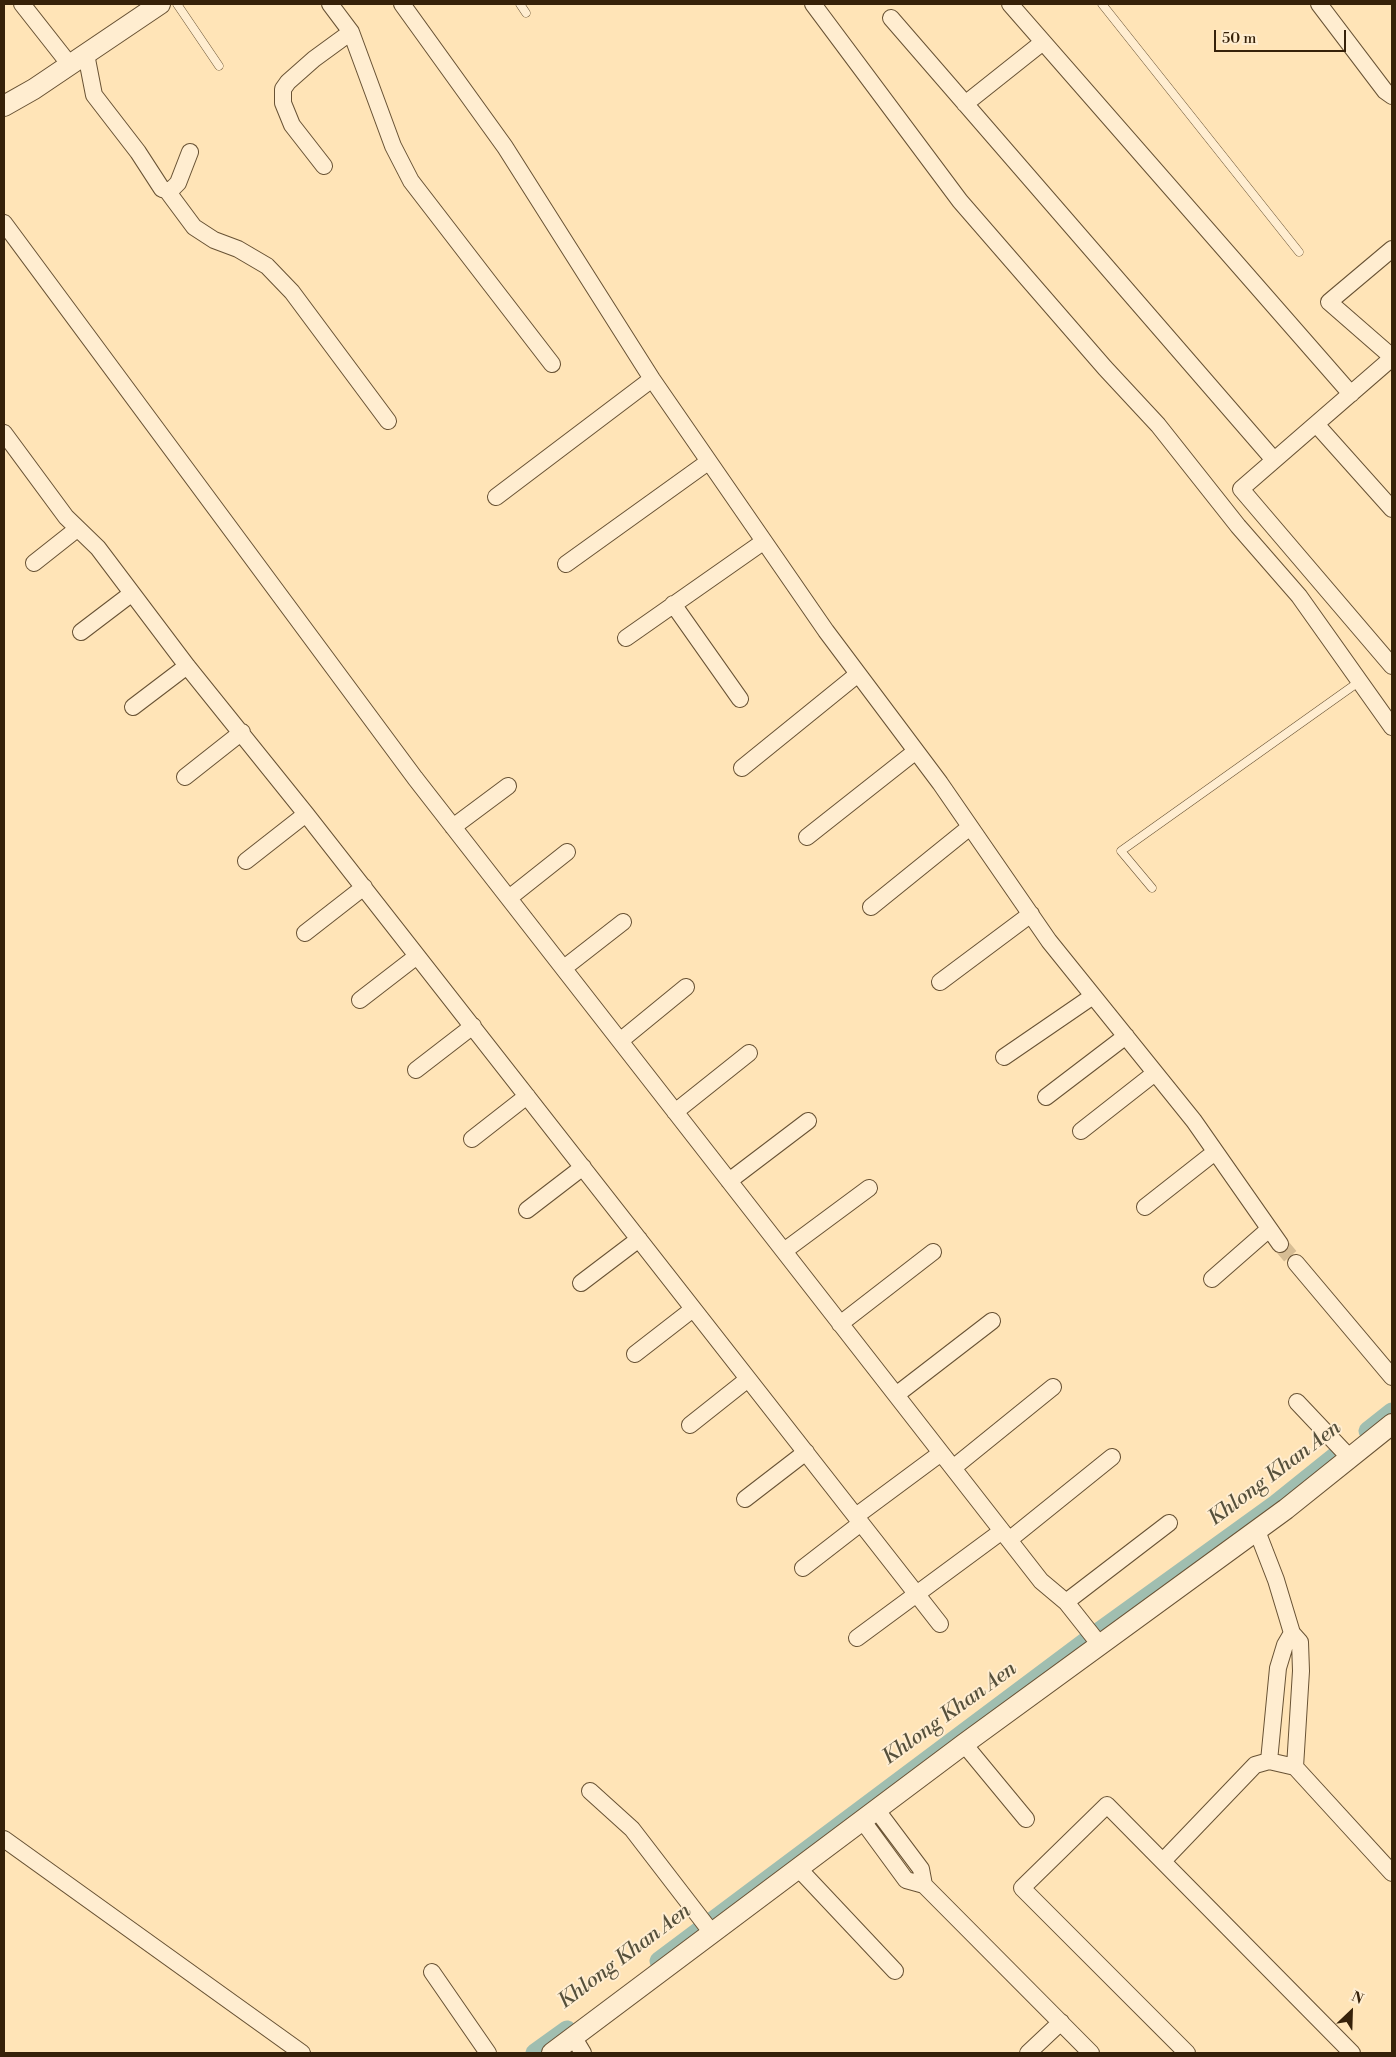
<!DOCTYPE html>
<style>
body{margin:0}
#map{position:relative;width:1396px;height:2057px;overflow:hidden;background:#ffe4b7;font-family:"Libre Bodoni",serif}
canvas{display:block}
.frame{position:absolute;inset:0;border:5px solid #362109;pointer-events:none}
.north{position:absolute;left:1326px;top:1987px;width:50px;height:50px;-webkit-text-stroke:4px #ffedd0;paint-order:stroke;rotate:24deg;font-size:14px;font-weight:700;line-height:20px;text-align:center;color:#362109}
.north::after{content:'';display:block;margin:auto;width:18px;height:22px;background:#362109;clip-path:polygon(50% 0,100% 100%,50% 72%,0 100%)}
.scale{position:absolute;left:1214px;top:30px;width:132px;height:22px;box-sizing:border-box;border:2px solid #362109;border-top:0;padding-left:6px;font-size:15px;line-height:18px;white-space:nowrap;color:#362109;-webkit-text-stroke:4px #ffedd0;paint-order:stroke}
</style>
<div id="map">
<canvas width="1396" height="2057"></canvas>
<div class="frame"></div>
<div class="north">N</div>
<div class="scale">50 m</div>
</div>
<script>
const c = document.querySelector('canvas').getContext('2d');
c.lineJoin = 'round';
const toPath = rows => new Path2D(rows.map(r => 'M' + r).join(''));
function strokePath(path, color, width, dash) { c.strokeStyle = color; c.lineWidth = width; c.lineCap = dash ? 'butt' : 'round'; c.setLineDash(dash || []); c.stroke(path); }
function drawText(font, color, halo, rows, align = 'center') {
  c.font = font + ' "Libre Bodoni",serif'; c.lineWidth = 4; c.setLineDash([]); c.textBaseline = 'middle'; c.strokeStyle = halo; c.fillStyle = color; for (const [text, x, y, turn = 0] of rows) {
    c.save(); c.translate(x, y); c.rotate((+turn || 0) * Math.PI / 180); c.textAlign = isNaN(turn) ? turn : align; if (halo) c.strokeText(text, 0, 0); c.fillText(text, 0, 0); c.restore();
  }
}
const canal = toPath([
 [1368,1431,1392,1412],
 [659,1961,1097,1633,1276,1504,1342,1451],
 [535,2053,567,2030]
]);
const minorTunnel = toPath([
 [1280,1244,1296,1263]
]);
const service = toPath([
 [177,4,219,66],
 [520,4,526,13],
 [1102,4,1299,252],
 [1152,888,1121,851,1360,681]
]);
const minor = toPath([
 [22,4,70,65],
 [330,4,351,32,393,146,411,181,552,364],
 [402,4,505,147,652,379,826,631,940,783,1049,941,1194,1121,1280,1244],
 [813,4,960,201,1105,368,1158,425,1238,526,1299,596,1392,727],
 [1010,4,1351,394],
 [1319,4,1385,91,1392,96],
 [891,18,1274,460],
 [86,54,94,95,138,152,162,189,170,191,178,183,190,152],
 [965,104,1043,42],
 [324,166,292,125,283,103,283,89,288,82,314,59,351,32],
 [168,192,194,227,214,240,238,249,267,266,292,292,388,421],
 [4,223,415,778,1041,1581,1066,1602,1100,1645],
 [1392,249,1329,302,1392,357],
 [1392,358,1241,489,1392,666],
 [1316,424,1392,509],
 [4,433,66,517,98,548,187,666,306,814,940,1624],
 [496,497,652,379],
 [34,563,77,529],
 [566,564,708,462],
 [673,604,740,699],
 [81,632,131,594],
 [626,638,763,542],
 [133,707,187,666],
 [742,768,858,674],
 [185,777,242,732],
 [453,827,508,786],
 [807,837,916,751],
 [246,861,306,814],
 [509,898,567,852],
 [871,907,970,827],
 [305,933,364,887],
 [564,968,623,922],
 [940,982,1031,914],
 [360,1000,417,956],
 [620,1041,686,987],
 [1004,1057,1093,996],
 [416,1070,473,1026],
 [1046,1097,1126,1036],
 [675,1112,749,1053],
 [1081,1131,1155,1073],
 [472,1139,527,1096],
 [729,1181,808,1121],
 [1145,1207,1215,1152],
 [527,1210,583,1167],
 [784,1251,869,1188],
 [1296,1263,1392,1377],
 [1212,1279,1268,1230],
 [581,1283,639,1239],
 [840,1324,933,1252],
 [635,1354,693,1309],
 [896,1395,992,1321],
 [1297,1402,1349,1457],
 [690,1425,748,1379],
 [953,1468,1053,1387],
 [745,1499,806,1452],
 [856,1516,941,1453],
 [1257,1531,1276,1580,1292,1633,1300,1642,1301,1671,1295,1767],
 [1009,1540,1112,1457],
 [803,1568,861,1523],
 [1066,1602,1169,1523],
 [857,1638,1002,1531],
 [964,1744,1026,1819],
 [1269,1761,1278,1668,1285,1645,1292,1633],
 [590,1791,632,1829,712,1933],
 [876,1809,921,1869,924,1885],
 [862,1820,906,1880,924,1885,1091,2053],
 [4,1839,302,2053],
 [1163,1861,1255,1765,1269,1761,1295,1767,1392,1873],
 [798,1868,895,1971],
 [432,1972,488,2053],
 [574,2038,583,2053],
 [1028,2053,1061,2022],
 [1187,2053,1022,1888,1107,1805,1352,2053]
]);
const tertiary = toPath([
 [4,106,34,89,160,4],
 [552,2053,964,1744,1286,1509,1392,1424]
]);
const waterNames = [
 ["Khlong Khan Aen",1275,1474,-37],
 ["Khlong Khan Aen",950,1714,-36],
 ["Khlong Khan Aen",625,1957,-37]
];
strokePath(canal, '#a0beb0', 19);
strokePath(minorTunnel, '#d7bd94', 16, [16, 8]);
strokePath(service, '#685234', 9);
strokePath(minor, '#685234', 18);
strokePath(tertiary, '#685234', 22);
strokePath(service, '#ffedd0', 8);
strokePath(minor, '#ffedd0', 16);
strokePath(tertiary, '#ffedd0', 20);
drawText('italic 21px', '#56503b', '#ffedd0', waterNames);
</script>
